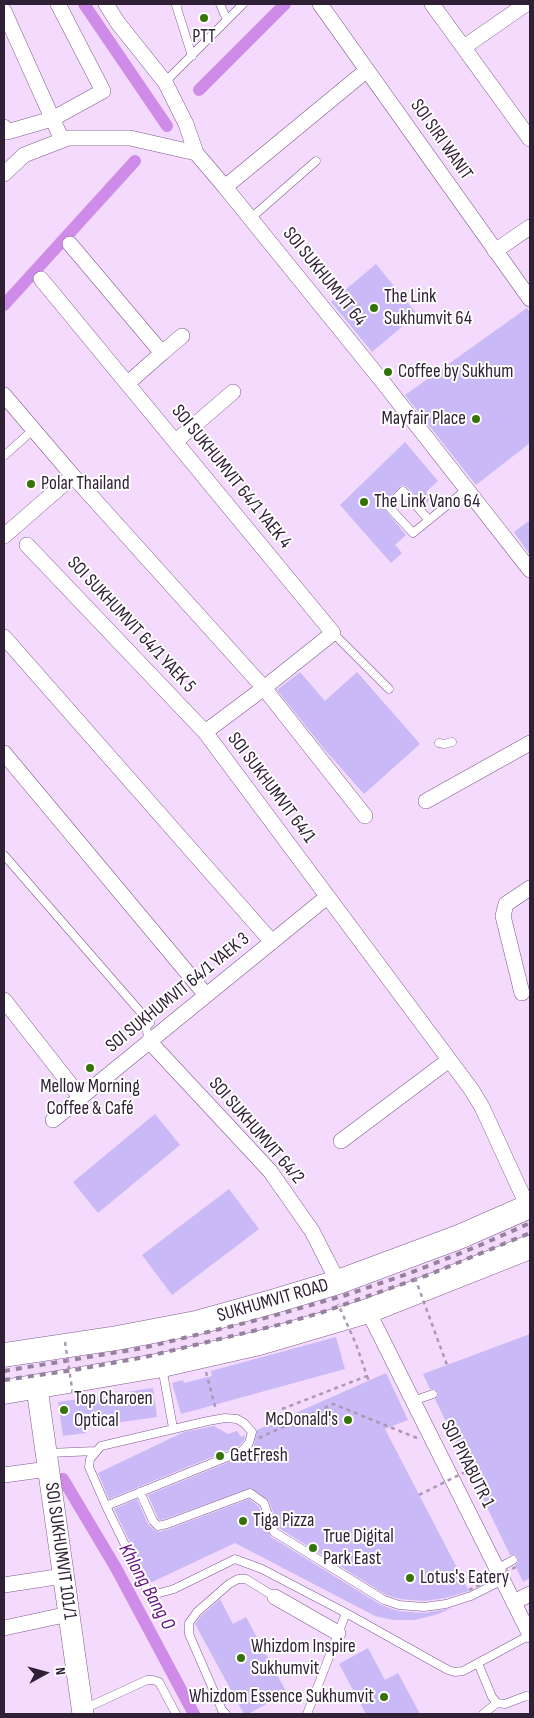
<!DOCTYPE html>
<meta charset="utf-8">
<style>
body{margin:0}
#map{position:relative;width:534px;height:1718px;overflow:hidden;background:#f4dbfd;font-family:"Sofia Sans Condensed",sans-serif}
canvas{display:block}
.frame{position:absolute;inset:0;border:5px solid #302036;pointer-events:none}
.north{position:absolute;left:20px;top:1648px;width:50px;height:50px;-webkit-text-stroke:4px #fff;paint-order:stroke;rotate:83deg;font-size:14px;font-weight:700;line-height:20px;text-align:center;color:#302036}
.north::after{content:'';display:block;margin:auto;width:18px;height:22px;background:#302036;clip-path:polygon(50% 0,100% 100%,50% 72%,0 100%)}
</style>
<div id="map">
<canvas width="534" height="1718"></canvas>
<div class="frame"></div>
<div class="north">N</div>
</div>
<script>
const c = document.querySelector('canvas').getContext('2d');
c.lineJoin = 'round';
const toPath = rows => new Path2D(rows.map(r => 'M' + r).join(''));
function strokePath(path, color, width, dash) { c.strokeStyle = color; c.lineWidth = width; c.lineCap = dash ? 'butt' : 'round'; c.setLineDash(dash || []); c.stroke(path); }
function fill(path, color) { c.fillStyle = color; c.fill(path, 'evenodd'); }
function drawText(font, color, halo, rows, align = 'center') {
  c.font = font + ' "Sofia Sans Condensed",sans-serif'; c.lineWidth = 4; c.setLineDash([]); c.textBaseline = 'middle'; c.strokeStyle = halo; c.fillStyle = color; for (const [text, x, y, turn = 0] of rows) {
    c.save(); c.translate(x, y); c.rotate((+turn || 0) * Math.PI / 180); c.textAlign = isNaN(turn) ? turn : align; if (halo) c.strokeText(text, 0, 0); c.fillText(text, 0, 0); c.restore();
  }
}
const canal = toPath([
 [84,4,167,126],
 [199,90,285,4],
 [4,305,135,161],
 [63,1479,116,1568,194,1714]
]);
const building = toPath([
 [376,264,417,314,372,352,331,302],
 [527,308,530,313,530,443,476,485,405,395],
 [405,442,438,481,426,492,431,498,424,506,407,487,402,485,381,505,406,535,395,545,402,553,391,563,340,505],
 [530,520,530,555,514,532],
 [300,672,325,701,357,672,420,744,364,794,325,750,277,690],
 [155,1114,180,1145,98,1213,73,1182],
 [229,1189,259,1229,172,1295,142,1255],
 [530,1334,530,1578,523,1582,515,1565,518,1562,518,1558,515,1555,510,1555,435,1399,438,1396,438,1392,435,1389,430,1389,423,1374],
 [336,1337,345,1369,181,1414,172,1383,183,1380,184,1383,212,1376,211,1371],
 [386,1373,408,1420,385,1429,469,1591,445,1598,424,1601,400,1599,386,1595,279,1528,269,1501,251,1488,165,1519,160,1520,158,1518,148,1495,244,1456,254,1445,257,1430],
 [153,1388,157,1417,86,1427,86,1433,63,1436,58,1402],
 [214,1426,228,1434,237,1431,241,1437,245,1435,244,1440,239,1446,109,1499,98,1473,184,1432],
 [137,1499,148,1524,154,1530,159,1532,169,1529,249,1499,259,1507,271,1537,381,1605,398,1611,424,1613,453,1608,435,1615,415,1620,393,1620,375,1616,235,1543,150,1583,114,1509],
 [220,1599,233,1624,246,1617,287,1693,248,1714,244,1714,195,1624,201,1616],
 [368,1648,385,1680,398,1673,420,1714,366,1714,339,1664]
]);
const path = toPath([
 [206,1372,216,1410],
 [367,1376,369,1381],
 [259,1438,333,1404,417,1438]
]);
const lane = toPath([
 [178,4,176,5,192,56],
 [220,4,227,20],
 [165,82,243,4],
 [251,218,316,161],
 [4,456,34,429],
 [429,520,403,491,388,506,413,533,467,489],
 [333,633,389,689],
 [439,743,444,744,452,742],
 [4,855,150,1023,146,1027,149,1041],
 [162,1367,173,1428],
 [413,1401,433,1394],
 [48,1453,96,1451],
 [140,1492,153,1521,158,1526,167,1524,250,1493,264,1503,274,1532,384,1600,399,1605,424,1607,446,1604,471,1596,503,1580],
 [106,1506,242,1451,249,1443,252,1432,244,1423,237,1419,225,1418,208,1421,101,1446,90,1459,89,1467,106,1506,146,1588,156,1594,174,1589,235,1559,262,1569,346,1613,448,1670,455,1672,463,1671,530,1635],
 [497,1569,513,1560],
 [478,1663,492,1697,497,1703,505,1704,526,1696,530,1697],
 [84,1709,147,1680,153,1680,159,1682,176,1714],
 [226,1714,222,1710,189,1634,189,1623,197,1612,229,1584,238,1579,246,1579,275,1597],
 [307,1714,346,1613],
 [483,1714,497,1703]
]);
const street = toPath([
 [106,4,118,23,165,82,186,124,196,153],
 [320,4,530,299],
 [432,4,530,139],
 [4,11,62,140],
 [464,47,526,4],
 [4,127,7,132,52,119,103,91,58,4],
 [4,174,24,155,68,138,130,138,196,153,225,187,382,381,530,570],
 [225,187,367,70],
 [70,244,162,353,128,383],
 [495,251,530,227],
 [41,279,333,633,264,688,205,732,471,1089,482,1107,528,1207],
 [162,353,182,336],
 [4,395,73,476,264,688,365,816],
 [176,441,233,392],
 [4,536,73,476],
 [27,545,205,732],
 [4,637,272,942],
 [4,753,206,995],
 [426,801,530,743],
 [522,993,503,916,506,904,530,888],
 [4,1000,81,1098],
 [149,1041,270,1171,312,1231,338,1282],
 [53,1120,327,897],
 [341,1141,449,1060],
 [368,1311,530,1635],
 [4,1475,48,1469],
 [4,1585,63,1576],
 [275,1597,338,1633],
 [514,1602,530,1594],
 [4,1628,69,1614]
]);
const secondary = toPath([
 [37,1388,83,1714]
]);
const primary = toPath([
 [4,1355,117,1338,196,1323,275,1301,338,1282,459,1237,530,1206],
 [4,1392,162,1365,259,1343,368,1311,530,1247]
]);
const rail = toPath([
 [4,1371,143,1348,269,1317,346,1295,410,1273,476,1247,530,1223],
 [4,1380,74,1370,145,1357,282,1324,323,1312,428,1275,530,1233]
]);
const pathBridge = toPath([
 [415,1278,447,1365],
 [65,1342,73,1395],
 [282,1409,367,1376,356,1344,338,1304],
 [419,1495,469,1470],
 [469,1590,516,1567]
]);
const markers = [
 [204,18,5,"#367307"],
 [374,308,5,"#367307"],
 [388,372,5,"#367307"],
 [476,419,5,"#367307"],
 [31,484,5,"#367307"],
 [364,502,5,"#367307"],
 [90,1068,5,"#367307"],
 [64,1410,5,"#367307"],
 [348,1420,5,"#367307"],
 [220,1456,5,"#367307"],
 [243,1521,5,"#367307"],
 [313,1548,5,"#367307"],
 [410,1578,5,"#367307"],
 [241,1658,5,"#367307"],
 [384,1697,5,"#367307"]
];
const poiNames = [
 ["PTT",204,37,"center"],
 ["The Link",384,297],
 ["Sukhumvit 64",384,319],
 ["Coffee by Sukhum",398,372],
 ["Mayfair Place",466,419,"right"],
 ["Polar Thailand",41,484],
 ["The Link Vano 64",374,502],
 ["Mellow Morning",90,1087,"center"],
 ["Coffee & Café",90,1109,"center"],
 ["Top Charoen",74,1399],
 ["Optical",74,1421],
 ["McDonald's",338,1420,"right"],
 ["GetFresh",230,1456],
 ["Tiga Pizza",253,1521],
 ["True Digital",323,1537],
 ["Park East",323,1559],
 ["Lotus's Eatery",420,1578],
 ["Whizdom Inspire",251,1647],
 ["Sukhumvit",251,1669],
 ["Whizdom Essence Sukhumvit",374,1697,"right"]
];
const streetNames = [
 ["SOI SIRI WANIT",441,140,55],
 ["SOI SUKHUMVIT 64",324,277,51],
 ["SOI SUKHUMVIT 64/1 YAEK 4",231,477,51],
 ["SOI SUKHUMVIT 64/1 YAEK 5",131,625,47],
 ["SOI SUKHUMVIT 64/1",271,788,53],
 ["SOI SUKHUMVIT 64/1 YAEK 3",178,993,-39],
 ["SOI SUKHUMVIT 64/2",256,1131,49],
 ["SUKHUMVIT ROAD",273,1301,-16],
 ["SOI PIYABUTR 1",467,1464,63],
 ["SOI SUKHUMVIT 101/1",60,1551,82]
];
const waterNames = [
 ["Khlong Bang O",146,1587,61]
];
strokePath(canal, '#ce8be7', 12);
fill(building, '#c9b9f6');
strokePath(lane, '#7e5a8c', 9);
strokePath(street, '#7e5a8c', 16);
strokePath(secondary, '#7e5a8c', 22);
strokePath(primary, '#7e5a8c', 25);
strokePath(path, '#ad97b5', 2.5, [4, 4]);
strokePath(lane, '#fff', 8);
strokePath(street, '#fff', 15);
strokePath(secondary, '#fff', 21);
strokePath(primary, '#fff', 24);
strokePath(rail, '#96829e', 4, [6, 6]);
strokePath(pathBridge, '#ad97b5', 2.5, [4, 4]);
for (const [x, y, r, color] of markers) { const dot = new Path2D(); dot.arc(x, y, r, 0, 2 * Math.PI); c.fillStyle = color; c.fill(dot); strokePath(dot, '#fff', 2); }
drawText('19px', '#302036', '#fff', poiNames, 'left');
drawText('19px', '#302036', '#fff', streetNames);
drawText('italic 20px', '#691484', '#fff', waterNames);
</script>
